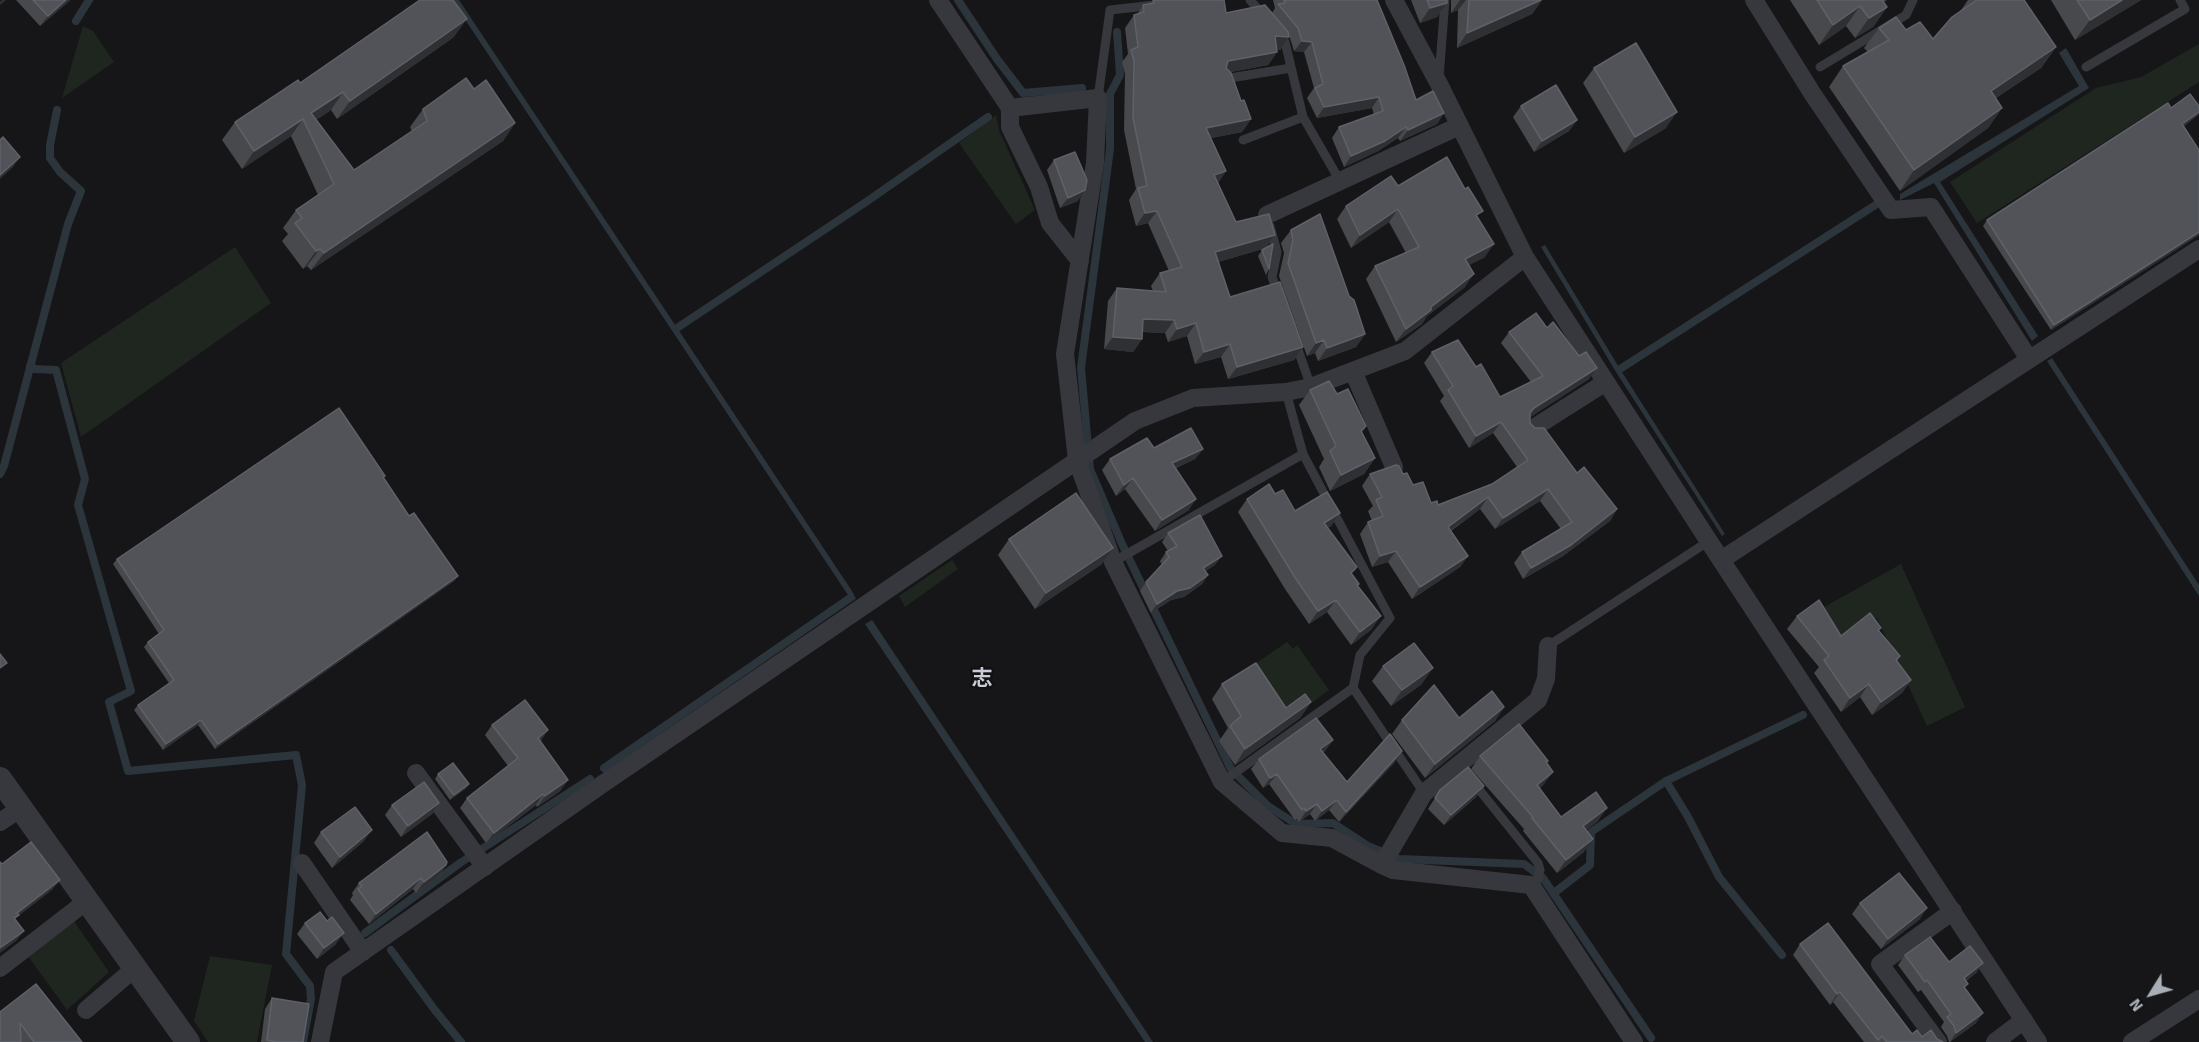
<!DOCTYPE html>
<meta charset="utf-8">
<style>
body{margin:0}
#map{position:relative;width:2199px;height:1042px;overflow:hidden;background:#161618;font-family:Signika,sans-serif}
canvas{display:block}
.north{position:absolute;left:2121px;top:964px;width:60px;height:60px;-webkit-text-stroke:4px #111113;paint-order:stroke;rotate:233deg;font-size:16px;font-weight:700;line-height:24px;text-align:center;color:#a8adb8}
.north::after{content:'';display:block;margin:auto;width:21px;height:27px;background:#a8adb8;clip-path:polygon(50% 0,100% 100%,50% 72%,0 100%)}
</style>
<div id="map">
<canvas width="2199" height="1042"></canvas>
<div class="north">N</div>
</div>
<script>
const c = document.querySelector('canvas').getContext('2d');
c.lineJoin = 'round';
function fill(path, color) { c.fillStyle = color; c.fill(path, 'evenodd'); }
const toPath = rows => new Path2D(rows.map(r => 'M' + r).join(''));
function strokePath(path, color, width, dash) { c.strokeStyle = color; c.lineWidth = width; c.lineCap = dash ? 'butt' : 'round'; c.setLineDash(dash || []); c.stroke(path); }
function drawText(font, color, halo, rows, align = 'center') {
  c.font = font + ' Signika,"Noto Sans JP",sans-serif'; c.lineWidth = 5; c.setLineDash([]); c.textBaseline = 'middle'; c.strokeStyle = halo; c.fillStyle = color; for (const [text, x, y, turn = 0] of rows) {
    c.save(); c.translate(x, y); c.rotate((+turn || 0) * Math.PI / 180); c.textAlign = isNaN(turn) ? turn : align; if (halo) c.strokeText(text, 0, 0); c.fillText(text, 0, 0); c.restore();
  }
}
const green = toPath([
 [83,26,93,31,114,62,62,98],
 [2199,44,2199,82,1977,223,1950,182,2096,88,2141,77],
 [996,115,999,130,1035,210,1016,224,959,143],
 [235,247,271,303,81,437,61,363],
 [952,560,958,569,905,607,899,596],
 [1901,564,1965,707,1927,726,1877,618,1832,640,1817,611],
 [1287,642,1293,649,1297,645,1329,690,1301,711,1281,713,1249,668],
 [74,921,109,972,67,1010,28,956],
 [210,956,272,965,257,1042,208,1042,194,1021]
]);
const water = toPath([
 [452,0,459,0,852,591,856,599,852,601],
 [2066,48,2089,88,1940,182,2038,336,2032,341,1934,183,1900,200,1900,194,2079,86,2059,53],
 [1545,245,1620,369,1725,534,1722,536,1616,372,1541,247],
 [2052,358,2199,585,2199,596,2047,361],
 [872,620,1153,1042,1145,1042,865,624]
]);
const stream = toPath([
 [958,0,997,59,1023,93,1082,88],
 [76,21,89,0],
 [1117,32,1120,75,1110,94,1110,149,1081,368,1090,469,1122,544,1231,769,1268,806,1296,824,1333,823,1368,846,1399,859,1524,864,1543,878,1651,1038],
 [677,328,866,202,988,117],
 [30,366,35,369,56,370,85,479,78,505,131,691,109,702,128,771,296,755,302,785,286,954,310,986,311,999,303,1042],
 [1620,369,1877,204],
 [0,474,4,466,68,224,81,191,60,172,50,158,50,145,57,110],
 [604,768,850,598],
 [1666,781,1688,817,1719,877,1782,955],
 [1554,893,1590,865,1591,832,1666,781,1803,715],
 [365,933,460,863,590,779],
 [391,950,434,1009,461,1042]
]);
const service = toPath([
 [1250,0,1262,14],
 [1278,34,1285,42,1303,117,1340,181],
 [1820,67,1906,15,1913,0],
 [2086,67,2185,9,2180,0],
 [1439,78,1445,0],
 [1224,79,1291,68],
 [1098,98,1110,10,1155,5],
 [1243,140,1303,117],
 [1270,226,1277,252,1272,277,1278,294],
 [1295,341,1311,387],
 [1113,562,1303,454],
 [1548,646,1709,541],
 [1353,688,1424,793],
 [1222,782,1353,688,1360,655,1390,618,1303,454,1286,392],
 [1473,782,1538,863,1540,870,1538,879,1531,885]
]);
const minor = toPath([
 [938,0,1010,108,1010,127,1039,187,1050,223,1080,261],
 [1394,0,1439,84,1525,257,1721,560,2038,1042],
 [1754,0,1812,93,1891,210,1931,207,2029,359],
 [1010,108,1098,98,1095,163,1065,354,1077,460,1113,562,1222,782,1282,833,1332,838,1382,865,1424,793,1538,700,1546,679,1548,646],
 [1267,215,1459,126],
 [1353,371,1394,467],
 [1532,429,1606,382],
 [1721,560,2199,249],
 [416,773,485,867],
 [0,822,21,808],
 [302,863,363,952],
 [1382,865,1393,870,1531,885,1634,1042],
 [0,968,88,900],
 [86,1010,135,968],
 [320,1042,334,972,604,783,1135,421,1193,398,1286,392,1311,387,1405,351,1525,257],
 [1938,1042,1880,964,1953,911],
 [1995,1042,2024,1020],
 [2132,1042,2199,999]
]);
const tertiary = toPath([
 [0,779,188,1042]
]);
const wall = toPath([
 [16,0,70,0,67,3,40,26],
 [1153,0,1226,13,1272,13,1275,8,1273,0,1377,0,1416,100,1444,113,1437,124,1400,141,1398,138,1378,151,1344,167,1332,138,1339,127,1374,115,1372,108,1317,118,1307,98,1314,88,1304,52,1294,51,1290,38,1289,36,1289,37,1280,50,1276,49,1277,52,1268,65,1231,72,1241,101,1251,119,1242,132,1211,138,1226,171,1218,183,1236,222,1275,235,1266,248,1218,262,1230,297,1303,347,1294,360,1228,379,1221,357,1195,364,1187,336,1168,342,1165,333,1142,332,1142,339,1133,352,1104,349,1108,301,1117,288,1153,291,1151,286,1160,273,1169,271,1148,223,1136,226,1129,200,1136,189,1124,130,1125,74,1122,62,1128,54,1125,28,1134,15,1137,15,1143,5,1151,4],
 [1411,0,1447,0,1447,3,1437,17,1420,23],
 [1451,0,1542,0,1532,14,1457,48,1458,10,1451,13],
 [1790,0,1887,0,1884,2,1887,7,1873,27,1855,38,1846,26,1819,45],
 [1968,0,2024,0,2056,47,2041,68,1996,98,2002,108,1988,128,1900,191,1829,87,1843,66,1868,52,1864,48,1879,28,1906,30,1933,39,1959,13],
 [2051,0,2141,0,2075,40],
 [454,37,337,119,331,110,316,120,354,170,412,132,410,127,423,109,474,89,515,123,503,141,311,270,307,266,303,269,282,241,288,234,283,228,296,210,318,195,291,136,242,169,222,140,235,122],
 [1594,68,1666,128,1624,153,1583,83],
 [1521,106,1577,120,1569,131,1534,152,1513,117],
 [2199,106,2198,115,2184,126,2199,150,2199,235,2051,330,1983,226,1987,220,2171,108],
 [1054,160,1078,201,1060,208,1047,170],
 [1398,186,1478,218,1485,257,1469,265,1465,287,1427,316,1422,324,1396,342,1366,279,1375,266,1406,253,1389,222,1351,248,1337,219,1346,206],
 [1291,230,1349,296,1365,334,1356,347,1318,361,1315,353,1307,356,1279,276,1284,253,1281,243],
 [1262,250,1269,269,1266,275,1258,256],
 [1547,328,1589,379,1530,417,1530,423,1577,473,1617,509,1610,521,1563,556,1523,579,1514,563,1522,552,1561,529,1540,501,1495,529,1480,509,1451,531,1468,556,1460,567,1412,599,1388,562,1372,567,1360,534,1368,522,1372,521,1368,511,1373,506,1362,486,1370,474,1403,474,1431,503,1438,505,1492,484,1517,467,1493,433,1469,448,1440,401,1444,396,1424,363,1432,352,1476,367,1500,397,1531,382,1501,343,1509,332],
 [1310,390,1337,394,1366,426,1362,432,1375,458,1364,474,1330,491,1319,467,1324,459,1299,405],
 [1154,448,1203,449,1195,459,1176,468,1189,510,1155,531,1125,489,1116,496,1102,470,1110,459],
 [383,478,409,516,458,576,454,581,215,749,198,725,163,750,134,710,138,705,169,683,144,647,148,642,159,634,113,564,117,559],
 [1275,494,1295,511,1340,513,1331,526,1327,528,1358,586,1372,629,1351,645,1327,612,1309,624,1285,589,1238,512,1247,499],
 [1168,533,1215,565,1205,571,1208,575,1202,584,1184,597,1171,600,1151,613,1140,591,1146,582,1162,565,1160,561,1166,552,1168,551,1162,542],
 [1009,539,1102,564,1035,609,998,555],
 [1797,616,1841,636,1881,628,1879,631,1900,656,1897,661,1911,680,1902,693,1872,715,1860,697,1841,712,1814,673,1819,667,1787,629],
 [1383,666,1422,684,1391,706,1372,681],
 [1222,684,1286,708,1311,702,1300,718,1235,765,1219,741,1228,728,1212,699],
 [1504,707,1495,721,1425,778,1392,734,1402,720,1459,718],
 [492,725,540,741,568,780,560,791,537,807,536,805,486,843,460,808,467,798,508,766,485,735],
 [1333,740,1325,751,1323,753,1347,782,1395,762,1339,822,1329,810,1315,821,1310,814,1299,822,1297,819,1295,820,1269,784,1263,788,1251,769,1259,759],
 [1480,756,1548,761,1547,762,1544,784,1540,788,1561,817,1598,821,1586,830,1584,852,1557,873,1523,831,1524,829,1471,769],
 [438,774,469,784,465,789,450,800,435,779],
 [1484,786,1476,797,1444,825,1428,809,1440,790],
 [439,803,432,814,401,837,385,815,392,805],
 [321,832,364,841,332,868,314,843],
 [446,865,439,876,416,893,413,889,369,924,350,900,353,895,352,893,359,883],
 [1860,903,1920,919,1881,949,1852,914],
 [305,923,336,944,317,959,297,934],
 [1800,944,1912,1034,1922,1037,1937,1039,1943,1042,1864,1042,1833,1002,1830,1005,1793,955],
 [1905,955,1949,962,1983,963,1976,973,1966,981,1965,989,1976,1023,1950,1042,1949,1042,1947,1036,1941,1027,1944,1022,1921,990,1918,992,1898,965],
 [272,998,303,1042,261,1042,265,1009],
 [0,1012,82,1042,0,1042]
]);
const shadedWall = toPath([
 [2,0,6,0,0,5,0,2],
 [66,0,70,0,67,3,40,26,48,16],
 [1460,0,1466,0,1458,10,1451,13],
 [1541,0,1542,0,1532,14,1457,48,1467,33],
 [2122,0,2141,0,2075,40,2090,20],
 [1447,3,1437,17,1420,23,1430,8],
 [1860,6,1846,26,1819,45,1833,25],
 [1887,7,1873,27,1855,38,1869,18],
 [467,19,454,37,337,119,350,101],
 [1275,36,1289,37,1280,50,1266,48],
 [1302,41,1312,42,1304,52,1294,51],
 [2056,47,2041,68,1976,111,1991,91],
 [1277,52,1268,65,1219,74,1228,61],
 [343,92,331,110,307,126,311,113],
 [1379,97,1372,108,1317,118,1324,107],
 [2002,108,1988,128,1900,191,1914,170],
 [1677,112,1666,128,1624,153,1635,137],
 [2199,112,2198,115,2179,129,2182,124],
 [1444,113,1437,124,1400,141,1408,130],
 [303,119,291,136,242,169,254,151],
 [1251,119,1242,132,1197,141,1206,128],
 [1577,120,1569,131,1534,152,1542,141],
 [515,123,503,141,311,270,324,253],
 [1406,127,1398,138,1378,151,1344,167,1351,156],
 [20,157,13,167,0,179,0,175],
 [1226,171,1217,184,1214,175],
 [1085,190,1078,201,1060,208,1068,198],
 [1398,209,1389,222,1351,248,1360,235],
 [1157,211,1148,223,1136,226,1145,213],
 [2199,232,2199,235,2051,330,2054,325],
 [1275,235,1266,248,1207,265,1215,252],
 [1494,244,1485,257,1456,272,1465,259],
 [320,249,307,266,303,269,316,251],
 [1474,274,1465,287,1427,316,1422,324,1396,342,1406,329,1431,307],
 [1143,319,1174,320,1165,333,1134,331],
 [1196,323,1187,336,1168,342,1177,329],
 [1365,334,1356,347,1318,361,1327,348],
 [1113,337,1142,339,1133,352,1104,349],
 [1324,340,1315,353,1307,356,1316,343],
 [1230,344,1221,357,1195,364,1204,352],
 [1303,347,1294,360,1228,379,1237,367],
 [1597,368,1589,379,1526,420,1522,424,1534,408],
 [1501,422,1493,433,1469,448,1476,436],
 [1203,449,1195,459,1164,473,1172,463],
 [1375,458,1364,474,1330,491,1341,475],
 [1133,478,1125,489,1116,496,1124,485],
 [1548,489,1540,501,1495,529,1503,518],
 [1488,497,1480,509,1440,538,1448,527],
 [1196,499,1189,510,1155,531,1162,520],
 [1617,509,1610,521,1563,556,1523,579,1531,568],
 [1340,513,1331,526,1315,536,1324,523],
 [1113,548,1102,564,1035,609,1046,593],
 [1396,551,1388,562,1372,567,1380,556],
 [1222,556,1215,565,1197,577,1203,568],
 [1468,556,1460,567,1412,599,1420,587],
 [1208,575,1202,584,1184,597,1171,600,1151,613,1157,604,1177,591],
 [458,576,454,581,215,749,218,744],
 [1336,600,1327,612,1309,624,1318,611],
 [1381,616,1372,629,1351,645,1360,632],
 [1433,668,1422,684,1391,706,1402,690],
 [1911,680,1902,693,1872,715,1881,702],
 [1869,684,1860,697,1841,712,1850,698],
 [1311,702,1300,718,1235,765,1245,749],
 [1504,707,1495,721,1425,778,1435,764],
 [201,720,198,725,163,750,166,744],
 [548,730,541,741,530,749,538,738],
 [1333,740,1325,751,1313,760,1320,749],
 [1402,751,1395,762,1339,822,1346,812],
 [1553,772,1544,784,1528,798,1537,785],
 [1277,774,1269,784,1263,788,1270,778],
 [568,780,560,791,537,807,545,796],
 [469,784,465,789,450,800,454,795],
 [1484,786,1476,797,1444,825,1451,815],
 [543,794,536,805,486,843,494,833],
 [1337,800,1329,810,1315,821,1322,811],
 [439,803,432,814,401,837,408,826],
 [1317,804,1310,814,1299,822,1306,811],
 [1607,808,1598,821,1574,839,1583,826],
 [372,830,364,841,332,868,340,857],
 [1593,839,1584,852,1557,873,1566,860],
 [446,865,439,876,416,893,424,882],
 [421,878,413,889,369,924,376,914],
 [60,880,52,890,16,918,11,925,17,913],
 [1927,908,1920,919,1881,949,1888,939],
 [24,931,16,941,0,953,0,948],
 [344,933,336,944,317,959,324,948],
 [1983,963,1976,973,1957,987,1964,978],
 [1840,992,1833,1002,1830,1005,1837,994],
 [1983,1013,1976,1023,1950,1042,1956,1033]
]);
const building = toPath([
 [33,0,66,0,48,16,33,0],
 [420,0,453,0,467,19,350,101,343,92,311,113,354,170,427,121,423,109,466,78,474,89,486,80,515,123,324,253,320,249,316,251,295,223,302,218,296,210,334,184,303,119,254,151,235,122,298,80,300,83,420,0],
 [1153,0,1224,0,1226,13,1265,5,1288,32,1289,37,1275,36,1277,52,1228,61,1226,68,1231,73,1241,101,1244,100,1251,119,1206,128,1226,171,1214,175,1236,222,1269,214,1275,235,1215,252,1230,297,1280,282,1303,347,1237,367,1230,344,1204,352,1196,323,1177,329,1174,320,1143,319,1142,339,1113,337,1117,288,1166,292,1160,273,1182,267,1157,211,1145,213,1138,188,1147,186,1133,118,1134,61,1131,50,1138,47,1134,15,1144,12,1143,5,1154,3,1153,0],
 [1284,0,1377,0,1404,65,1416,100,1433,91,1444,113,1408,130,1406,127,1385,141,1351,156,1339,127,1383,111,1379,97,1324,107,1315,88,1323,84,1312,42,1302,41,1298,28,1278,4,1285,3,1284,0],
 [1427,0,1447,0,1447,3,1430,8,1427,0],
 [1469,0,1541,0,1467,33,1469,0],
 [1817,0,1882,0,1887,7,1869,18,1860,6,1833,25,1817,0],
 [1977,0,2024,0,2056,47,1991,91,2002,108,1914,170,1843,66,1889,40,1879,28,1896,17,1906,30,1920,22,1933,39,1952,17,1977,0],
 [2077,0,2122,0,2090,20,2077,0],
 [1636,43,1677,112,1635,137,1594,68,1636,43],
 [1556,85,1577,120,1542,141,1521,106,1556,85],
 [2190,94,2199,106,2199,112,2182,124,2199,150,2199,232,2054,325,1987,220,2168,103,2171,108,2190,94],
 [3,137,20,157,0,175,0,140,3,137],
 [1075,152,1087,180,1085,190,1068,198,1054,160,1075,152],
 [1447,157,1465,189,1468,187,1483,211,1476,215,1494,244,1465,259,1474,274,1431,307,1431,310,1406,329,1375,266,1419,247,1398,209,1360,235,1346,206,1391,176,1398,186,1447,157],
 [1320,214,1349,296,1354,300,1365,334,1327,348,1324,340,1316,343,1288,263,1293,240,1291,230,1320,214],
 [1273,244,1269,269,1262,250,1273,244],
 [1536,313,1547,328,1553,322,1579,356,1586,352,1597,368,1534,408,1530,413,1530,423,1535,428,1544,428,1577,473,1584,467,1617,509,1571,545,1531,568,1522,552,1572,522,1548,489,1503,518,1488,497,1448,527,1468,556,1420,587,1396,551,1380,556,1368,522,1383,516,1376,500,1382,497,1370,474,1396,465,1399,466,1403,474,1407,473,1413,485,1423,482,1431,503,1437,501,1438,505,1492,484,1528,460,1501,422,1476,436,1448,390,1453,386,1432,352,1458,340,1476,367,1481,364,1500,397,1543,376,1509,332,1536,313],
 [1329,381,1337,394,1348,389,1366,426,1361,431,1375,458,1341,475,1330,451,1336,446,1310,390,1329,381],
 [339,408,385,476,383,477,409,516,414,513,458,576,218,744,201,720,166,744,138,705,174,680,148,642,164,630,117,559,339,408],
 [1191,428,1203,449,1172,463,1196,499,1162,520,1133,478,1124,485,1110,459,1147,438,1154,448,1191,428],
 [1269,484,1275,494,1283,490,1295,511,1327,492,1340,513,1324,523,1357,567,1351,573,1359,584,1357,585,1381,616,1360,632,1336,600,1318,611,1294,576,1247,499,1269,484],
 [1076,493,1113,548,1046,593,1009,539,1076,493],
 [1200,515,1222,556,1203,568,1208,575,1190,588,1177,591,1157,604,1146,582,1169,557,1166,552,1177,546,1168,533,1200,515],
 [1819,600,1841,636,1870,613,1881,628,1878,630,1900,656,1896,660,1911,680,1881,702,1869,684,1850,698,1824,660,1829,656,1797,616,1819,600],
 [1414,643,1433,668,1402,690,1383,666,1414,643],
 [0,654,7,663,0,668,0,654],
 [1256,663,1286,708,1305,694,1311,702,1245,749,1230,726,1241,716,1222,684,1256,663],
 [1434,685,1459,718,1492,691,1504,707,1435,764,1402,720,1434,685],
 [525,700,548,730,538,738,568,780,545,796,543,794,494,833,467,798,518,758,492,725,525,700],
 [1316,718,1333,740,1320,749,1347,782,1390,734,1402,751,1346,812,1337,800,1322,811,1317,804,1306,811,1304,808,1302,810,1277,774,1270,778,1259,759,1316,718],
 [1519,724,1548,761,1546,762,1553,772,1537,785,1561,817,1596,792,1607,808,1583,826,1593,839,1566,860,1532,818,1533,817,1480,756,1519,724],
 [453,763,469,784,454,795,438,774,453,763],
 [1468,767,1484,786,1451,815,1435,798,1440,790,1468,767],
 [424,782,439,803,408,826,392,805,424,782],
 [355,807,372,830,340,857,321,832,355,807],
 [427,832,447,862,446,865,424,882,421,878,376,914,358,889,362,886,359,883,427,832],
 [31,842,60,880,17,913,19,915,14,918,24,931,0,948,0,862,2,864,31,842],
 [1899,873,1927,908,1888,939,1860,903,1899,873],
 [320,912,327,921,332,917,344,933,324,948,305,923,320,912],
 [1828,923,1912,1034,1917,1030,1922,1037,1931,1030,1937,1039,1943,1042,1887,1042,1882,1036,1878,1040,1840,992,1837,994,1800,944,1828,923],
 [1930,937,1949,962,1970,946,1983,963,1964,978,1968,984,1964,987,1983,1013,1956,1033,1954,1026,1947,1017,1951,1014,1927,980,1925,982,1905,955,1930,937],
 [36,984,82,1042,34,1042,20,1023,21,1042,0,1042,0,1012,36,984],
 [272,998,309,1004,303,1042,276,1042,267,1040,272,998]
]);
const quarterNames = [
 ["志",982,679]
];
fill(green, '#1e261f');
fill(water, '#2c353c');
strokePath(stream, '#2c353c', 8);
strokePath(service, '#37383d', 9);
strokePath(minor, '#37383d', 18);
strokePath(tertiary, '#37383d', 24);
fill(wall, '#47494d');
fill(shadedWall, '#2f3033');
fill(building, '#525359');
strokePath(building, '#5f6168', 1.5);
drawText('bold 21px', '#c9ccd4', '#111113', quarterNames);
</script>
